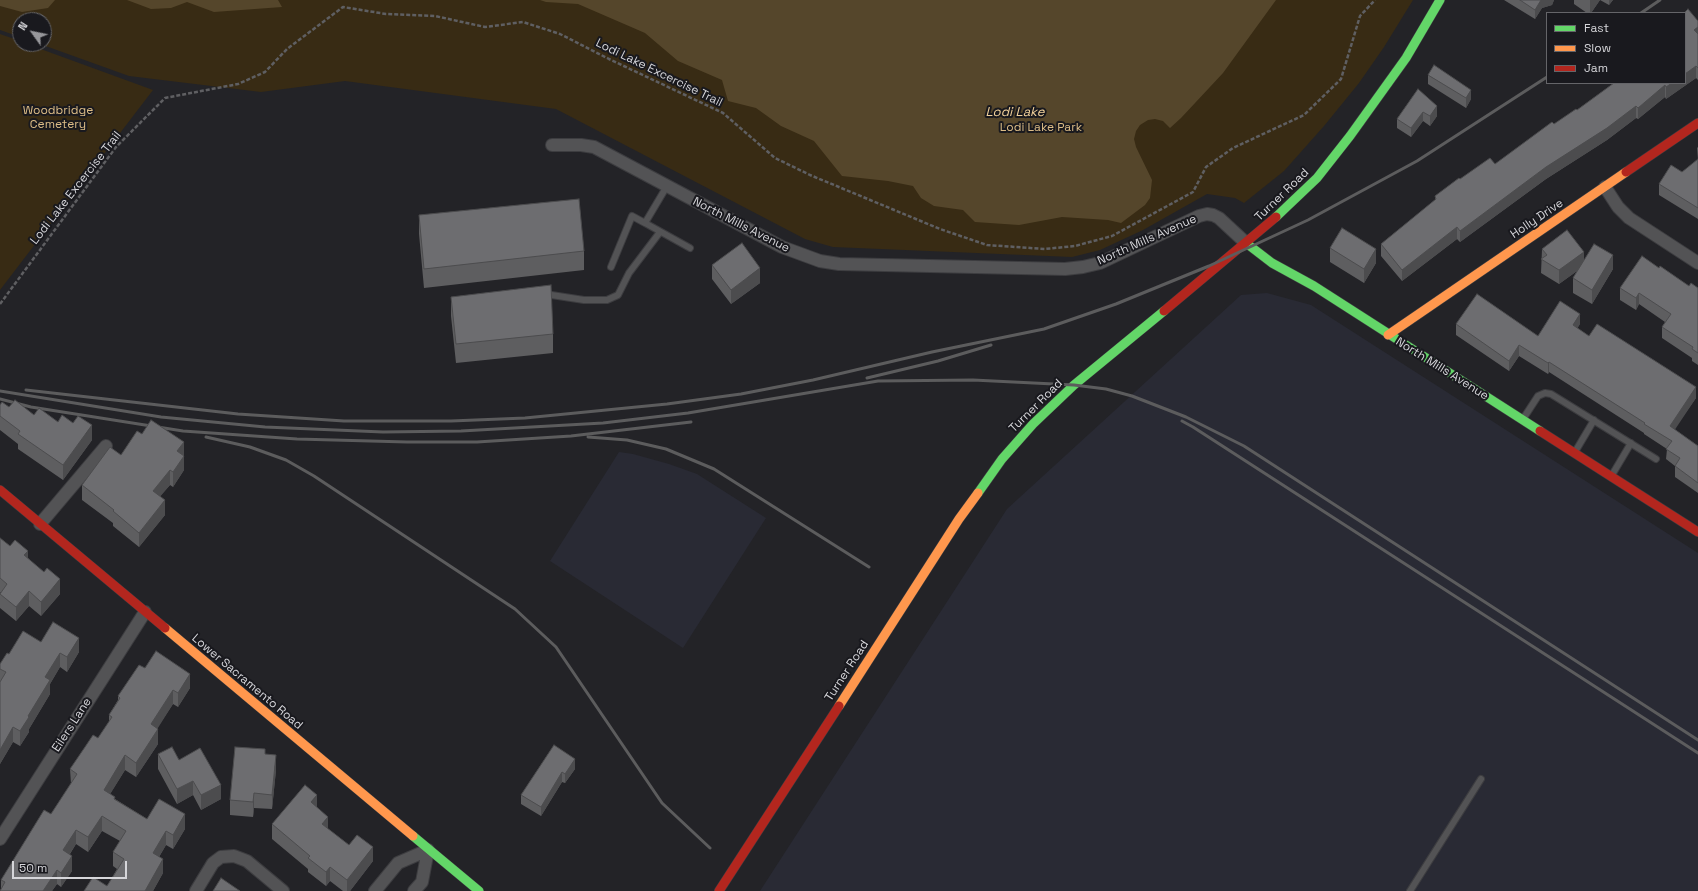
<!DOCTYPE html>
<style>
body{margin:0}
#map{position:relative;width:1698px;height:891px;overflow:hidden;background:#232327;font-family:"Space Grotesk",sans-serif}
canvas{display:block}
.legend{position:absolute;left:1546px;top:12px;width:140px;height:72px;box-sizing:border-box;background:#19191e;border:1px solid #656569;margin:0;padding:5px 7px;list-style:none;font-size:12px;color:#d6d6da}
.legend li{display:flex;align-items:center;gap:8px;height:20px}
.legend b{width:20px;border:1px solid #656569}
.north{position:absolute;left:12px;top:12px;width:40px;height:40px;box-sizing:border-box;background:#19191e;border:1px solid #656569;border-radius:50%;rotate:303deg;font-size:11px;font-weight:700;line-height:16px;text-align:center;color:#d6d6da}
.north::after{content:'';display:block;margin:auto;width:14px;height:18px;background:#97979b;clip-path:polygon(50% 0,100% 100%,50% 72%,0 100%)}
.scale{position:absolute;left:12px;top:861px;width:115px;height:18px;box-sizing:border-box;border:2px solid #d6d6da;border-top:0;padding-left:5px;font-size:12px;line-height:14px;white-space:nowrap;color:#d6d6da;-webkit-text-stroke:3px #19191e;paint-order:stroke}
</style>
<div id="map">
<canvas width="1698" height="891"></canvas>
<ul class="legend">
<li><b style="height:5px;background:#63d668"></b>Fast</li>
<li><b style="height:5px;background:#ff974d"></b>Slow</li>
<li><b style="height:5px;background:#b3261e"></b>Jam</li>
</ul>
<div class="north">N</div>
<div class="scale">50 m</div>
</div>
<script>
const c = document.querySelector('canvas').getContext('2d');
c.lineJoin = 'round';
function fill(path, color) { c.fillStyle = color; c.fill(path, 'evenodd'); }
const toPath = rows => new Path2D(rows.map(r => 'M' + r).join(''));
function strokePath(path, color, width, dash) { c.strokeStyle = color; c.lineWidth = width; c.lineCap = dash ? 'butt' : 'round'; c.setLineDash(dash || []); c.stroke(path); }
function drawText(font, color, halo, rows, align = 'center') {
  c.font = font + ' "Space Grotesk",sans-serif'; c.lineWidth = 4; c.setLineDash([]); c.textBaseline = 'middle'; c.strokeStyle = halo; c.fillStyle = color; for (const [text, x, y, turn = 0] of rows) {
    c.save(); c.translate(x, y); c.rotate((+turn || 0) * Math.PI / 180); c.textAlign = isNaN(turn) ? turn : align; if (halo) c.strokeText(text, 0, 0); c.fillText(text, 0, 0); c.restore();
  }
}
const built = toPath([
 [1267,293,1311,305,1698,553,1698,891,760,891,1007,509,1241,295],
 [619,452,633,454,669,464,697,474,766,518,683,648,550,561]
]);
const green = toPath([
 [0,0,1413,0,1384,47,1359,83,1324,126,1284,171,1244,203,1235,198,1207,194,1143,230,1100,250,1072,257,833,247,805,239,556,109,345,81,261,92,129,76,40,44,44,44,44,20,20,20,20,37,0,30],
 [0,34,20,41,20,44,27,44,153,90,0,290]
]);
const water = toPath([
 [0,0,55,0,48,8,22,12,0,6],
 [127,0,278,0,282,7,214,12,187,2,171,8,151,9],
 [540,0,1276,0,1223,73,1181,118,1170,128,1163,121,1155,119,1148,120,1140,125,1136,131,1134,139,1136,147,1152,180,1150,198,1145,205,1121,223,1108,220,1062,217,1019,225,975,222,963,210,934,206,921,198,913,186,888,181,842,176,814,141,781,126,756,108,728,101,722,80,678,61,645,33,578,4,546,2]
]);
const path = toPath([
 [0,304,116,147,165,98,238,84,265,72,287,49,343,7,386,14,435,16,485,27,523,22,560,34,609,59,723,113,775,158,810,175,940,229,987,245,1045,249,1075,246,1112,236,1193,192,1206,167,1233,148,1304,115,1341,79,1360,16,1375,0]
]);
const lane = toPath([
 [667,186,645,223,690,248],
 [611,267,632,216,645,223],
 [545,294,584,300,607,300,618,295,629,273,660,232],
 [1523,419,1538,396,1545,393,1551,394,1656,459],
 [1575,452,1594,420],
 [1612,475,1631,443],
 [1410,891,1481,779]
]);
const street = toPath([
 [552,145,581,145,594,147,782,247,820,261,839,264,1065,269,1083,267,1100,263,1199,216,1207,214,1213,215,1219,218,1246,243],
 [1605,187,1618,207,1629,218,1698,263],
 [40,524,106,446],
 [0,839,145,612],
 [196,891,213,863,221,857,234,856,247,861,283,891],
 [375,891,398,863,428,850],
 [414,891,422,882,428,850]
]);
const fast = toPath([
 [1276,217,1317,178,1350,136,1406,58,1440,0],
 [1246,243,1272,263,1314,286,1540,431],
 [978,493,1002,459,1033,424,1074,385,1164,311],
 [413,836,479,891]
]);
const slow = toPath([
 [1388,335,1626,172],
 [165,628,413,836],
 [839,706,959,519,978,493]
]);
const jam = toPath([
 [1626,172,1698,123],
 [1164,311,1276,217],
 [1540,431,1698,532],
 [0,490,165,628],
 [719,891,839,706]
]);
const rail = toPath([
 [1641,13,1660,0],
 [867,378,938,361,991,345],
 [26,390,238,414,344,421,451,421,525,418,667,404,741,394,813,380,932,352,1044,329,1116,304,1209,266,1308,220,1417,161,1547,77],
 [0,391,161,417,265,427,383,432,461,431,603,423,688,413,878,381,973,380,1074,385,1106,389,1132,396,1186,417,1244,446,1698,740],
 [0,399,31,407,183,431,297,439,407,442,477,442,571,436,691,422],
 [1182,421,1193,427,1698,753],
 [206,437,250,447,286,460,314,476,515,609,556,647,662,803,710,848],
 [588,437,627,440,666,449,714,469,869,567]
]);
const wall = toPath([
 [1504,0,1554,0,1552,5,1542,8,1535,19],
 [1574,0,1613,0,1609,5,1600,0,1591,13,1587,13,1574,4],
 [1698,21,1698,80,1696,78,1666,99,1665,97,1638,119,1636,118,1607,140,1546,179,1460,242,1457,239,1402,281,1381,256,1381,244,1435,200,1435,196,1460,179,1495,164,1554,124,1577,110,1614,83,1685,83],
 [1428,75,1471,99,1466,108,1428,84],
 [1418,89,1437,116,1430,126,1423,121,1411,137,1397,128,1397,119],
 [1698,147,1698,219,1659,195,1659,184,1682,172,1698,160,1697,148],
 [419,215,584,251,584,270,424,288,419,234],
 [1330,248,1376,263,1364,283,1330,262],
 [1542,249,1613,269,1592,304,1573,293,1573,278,1577,271,1559,284,1541,273],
 [712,265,760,283,731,304,712,279],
 [1659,268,1689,286,1698,288,1698,365,1692,361,1692,358,1662,338,1662,327,1665,322,1639,304,1636,310,1620,300,1620,288],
 [451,297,553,334,553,353,456,363,451,316],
 [1456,324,1538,336,1580,324,1577,328,1589,336,1696,398,1674,429,1698,446,1698,493,1675,477,1675,466,1666,459,1667,449,1644,434,1644,433,1549,372,1548,374,1519,356,1509,371,1456,335],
 [0,405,58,422,73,423,92,440,63,480,18,449,18,444,0,430],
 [142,434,184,442,184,470,173,487,170,485,160,496,165,515,139,547,113,526,113,523,82,500,82,485,121,455],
 [0,538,10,546,28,558,60,594,41,616,29,606,16,621,0,608,0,593,1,593,0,592],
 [41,642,79,652,67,672,60,667,50,684,50,694,29,729,29,732,20,746,13,742,0,764,0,664,9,654],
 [145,668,190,688,178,707,173,704,157,728,158,744,136,777,125,770,110,794,115,799,147,819,185,829,173,849,166,845,159,857,163,873,153,891,84,891,107,886,117,869,113,866,113,852,120,841,102,831,88,852,76,844,70,854,72,871,61,887,57,884,52,891,0,891,1,889,1,880,51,814,71,784,70,769,98,738,109,722,109,715,118,700,118,696],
 [554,745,575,769,565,783,562,782,541,816,521,804,521,795],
 [158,754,179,760,221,799,201,810,193,795,177,804,158,769],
 [265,754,276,770,272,809,254,808,253,817,230,815,230,800],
 [317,808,328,829,349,845,373,861,350,891,343,891,330,881,326,886,308,872,308,869,272,839,272,824]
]);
const shadedWall = toPath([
 [1541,0,1554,0,1552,5,1542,8,1535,19,1535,10],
 [1590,0,1600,0,1591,13,1590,13],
 [1609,0,1613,0,1609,5],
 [1698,27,1698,39,1694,30],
 [1696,66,1696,78,1666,99,1666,87,1672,83,1685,83,1685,74],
 [1665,85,1665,97,1638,119,1638,108],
 [1471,90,1471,99,1466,108,1466,98],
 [1437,106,1437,116,1430,126,1430,116],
 [1636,106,1636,118,1607,140,1546,179,1460,242,1460,231,1546,167],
 [1423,112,1423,121,1411,137,1411,128],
 [1457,227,1457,239,1402,281,1402,270],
 [1376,249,1376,263,1364,283,1364,269],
 [1584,252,1584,266,1559,284,1559,270],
 [1613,255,1613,269,1592,304,1592,290],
 [760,268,760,283,731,304,731,290],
 [1639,293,1639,304,1636,310,1636,298],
 [1580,314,1580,324,1573,336,1573,325],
 [1519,345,1519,356,1509,371,1509,361],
 [1549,362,1549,372,1548,374,1548,363],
 [1696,387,1696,398,1670,437,1670,426],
 [92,425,92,440,63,480,63,465],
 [184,442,184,456,177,451],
 [184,456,184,470,173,487,173,472],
 [170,470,170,485,153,505,153,491],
 [165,500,165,515,139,547,139,533],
 [28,551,28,566,24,555],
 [60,579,60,594,41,616,41,602],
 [29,591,29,606,16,621,16,607],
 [79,638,79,652,67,672,67,657],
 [60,653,60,667,50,684,50,694,29,729,29,732,20,746,20,731,28,716,45,677],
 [190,674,190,688,178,707,178,693],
 [173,690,173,704,151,739,151,724],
 [13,727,13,742,0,764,0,750],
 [158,729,158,744,136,777,136,763],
 [125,755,125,770,104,804,104,790],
 [276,755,276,770,272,809,272,795],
 [575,759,575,769,565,783,565,774],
 [562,772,562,782,541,816,541,807],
 [193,781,193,795,177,804,177,789],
 [221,785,221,799,201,810,201,795],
 [254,793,254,808,253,817,253,802],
 [317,795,317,809,311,802],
 [185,814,185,829,173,849,173,835],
 [102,816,102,831,88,852,88,837],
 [328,817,328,831,322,824],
 [76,830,76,844,63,864,63,850],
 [166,831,166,845,153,867,153,853],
 [373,847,373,861,350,891,347,891,347,880],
 [72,856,72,871,61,887,61,873],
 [163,859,163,873,153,891,145,891],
 [330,867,330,881,326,886,326,872],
 [57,870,57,884,52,891,43,891]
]);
const building = toPath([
 [1520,0,1541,0,1535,10,1520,0],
 [1688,9,1698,21,1698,27,1694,30,1698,34,1698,68,1696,66,1685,74,1685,13,1684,13,1688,9],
 [1434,65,1471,90,1466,98,1428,75,1434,65],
 [1614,83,1672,83,1666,87,1665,85,1638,108,1636,106,1607,128,1546,167,1460,231,1457,227,1402,270,1381,244,1436,199,1435,196,1459,178,1460,179,1490,158,1495,164,1552,122,1554,124,1576,109,1577,110,1614,83],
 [1418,89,1437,106,1430,116,1423,112,1411,128,1397,119,1418,89],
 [1698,159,1698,208,1659,184,1671,165,1682,172,1698,159],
 [579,199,584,251,424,269,419,215,579,199],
 [1342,228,1376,249,1364,269,1330,248,1342,228],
 [1567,230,1584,252,1559,270,1541,259,1547,255,1542,249,1567,230],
 [742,243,760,268,731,290,712,265,742,243],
 [1594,244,1613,255,1592,290,1573,278,1594,244],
 [1642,256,1659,268,1660,266,1689,286,1691,283,1698,288,1698,353,1692,349,1693,347,1662,327,1671,314,1639,293,1636,298,1620,288,1642,256],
 [551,285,553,334,456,344,451,297,551,285],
 [1477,294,1538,336,1560,301,1580,314,1573,325,1589,336,1597,324,1696,387,1670,426,1698,446,1698,483,1675,466,1680,458,1666,449,1672,441,1644,424,1645,423,1549,362,1548,363,1519,345,1509,361,1456,324,1477,294],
 [15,400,34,415,39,408,58,422,62,415,73,423,78,416,92,425,63,465,18,434,20,431,0,416,0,405,2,402,9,407,15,400],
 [151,420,184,442,177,451,184,456,173,472,170,470,153,491,165,500,139,533,113,511,114,510,82,485,110,447,121,455,137,431,142,434,151,420],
 [0,538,10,546,15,540,28,551,24,555,44,572,47,568,60,579,41,602,29,591,16,607,0,594,7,584,0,578,0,538],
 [53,622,79,638,67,657,60,653,45,677,50,680,28,716,29,717,20,731,13,727,0,750,0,682,6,672,0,669,0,664,7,653,9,654,23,631,41,642,53,622],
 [156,651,190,674,178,693,173,690,151,724,158,729,136,763,125,755,104,790,115,797,114,799,147,819,159,799,185,814,173,835,166,831,153,853,163,859,145,891,84,891,93,877,107,886,124,859,113,852,126,831,102,816,88,837,76,830,63,850,72,856,61,873,57,870,43,891,0,891,5,882,1,880,44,810,51,814,77,774,70,769,85,747,93,735,98,738,112,717,109,715,120,698,118,696,139,665,145,668,156,651],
 [554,745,575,759,565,774,562,772,541,807,521,795,554,745],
 [172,747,179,760,200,748,221,785,201,795,193,781,177,789,158,754,172,747],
 [235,747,265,749,265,754,276,755,272,795,254,793,253,802,230,800,235,747],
 [305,785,317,795,311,802,328,817,322,824,349,845,357,835,373,847,347,880,330,867,326,872,308,858,310,856,272,824,305,785],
 [221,878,240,891,213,891,221,878]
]);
const streetNames = [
 ["Lodi Lake Excercise Trail",659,73,26],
 ["Lodi Lake Excercise Trail",76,188,-52],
 ["Turner Road",1282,195,-44],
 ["Holly Drive",1537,219,-34],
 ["North Mills Avenue",741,225,27],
 ["North Mills Avenue",1147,240,-24],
 ["North Mills Avenue",1442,369,32],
 ["Turner Road",1036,406,-45],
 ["Turner Road",847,671,-57],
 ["Lower Sacramento Road",247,682,40],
 ["Eilers Lane",72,725,-57]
];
const parkNames = [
 ["Woodbridge",58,111],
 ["Cemetery",58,125],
 ["Lodi Lake Park",1041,128]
];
const waterNames = [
 ["Lodi Lake",1015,112]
];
fill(built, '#292a34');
fill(green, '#382b14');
fill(water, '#55462b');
strokePath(lane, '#3d3d40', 8);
strokePath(street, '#3d3d40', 14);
strokePath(fast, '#3d3d40', 10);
strokePath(slow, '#3d3d40', 10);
strokePath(jam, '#3d3d40', 10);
strokePath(path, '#5f5f62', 2.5, [4, 2]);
strokePath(lane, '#535355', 6);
strokePath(street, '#535355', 12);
strokePath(fast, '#63d668', 9);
strokePath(slow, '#ff974d', 9);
strokePath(jam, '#b3261e', 9);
strokePath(rail, '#5c5c5d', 3);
fill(wall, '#5e5e60');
fill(shadedWall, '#4c4c4e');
fill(building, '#6d6d70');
strokePath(building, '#4c4c4e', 1);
drawText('12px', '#d6d6da', '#19191e', streetNames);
drawText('12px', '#ddbd87', '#19191e', parkNames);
drawText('italic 13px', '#f3d29b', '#19191e', waterNames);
</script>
